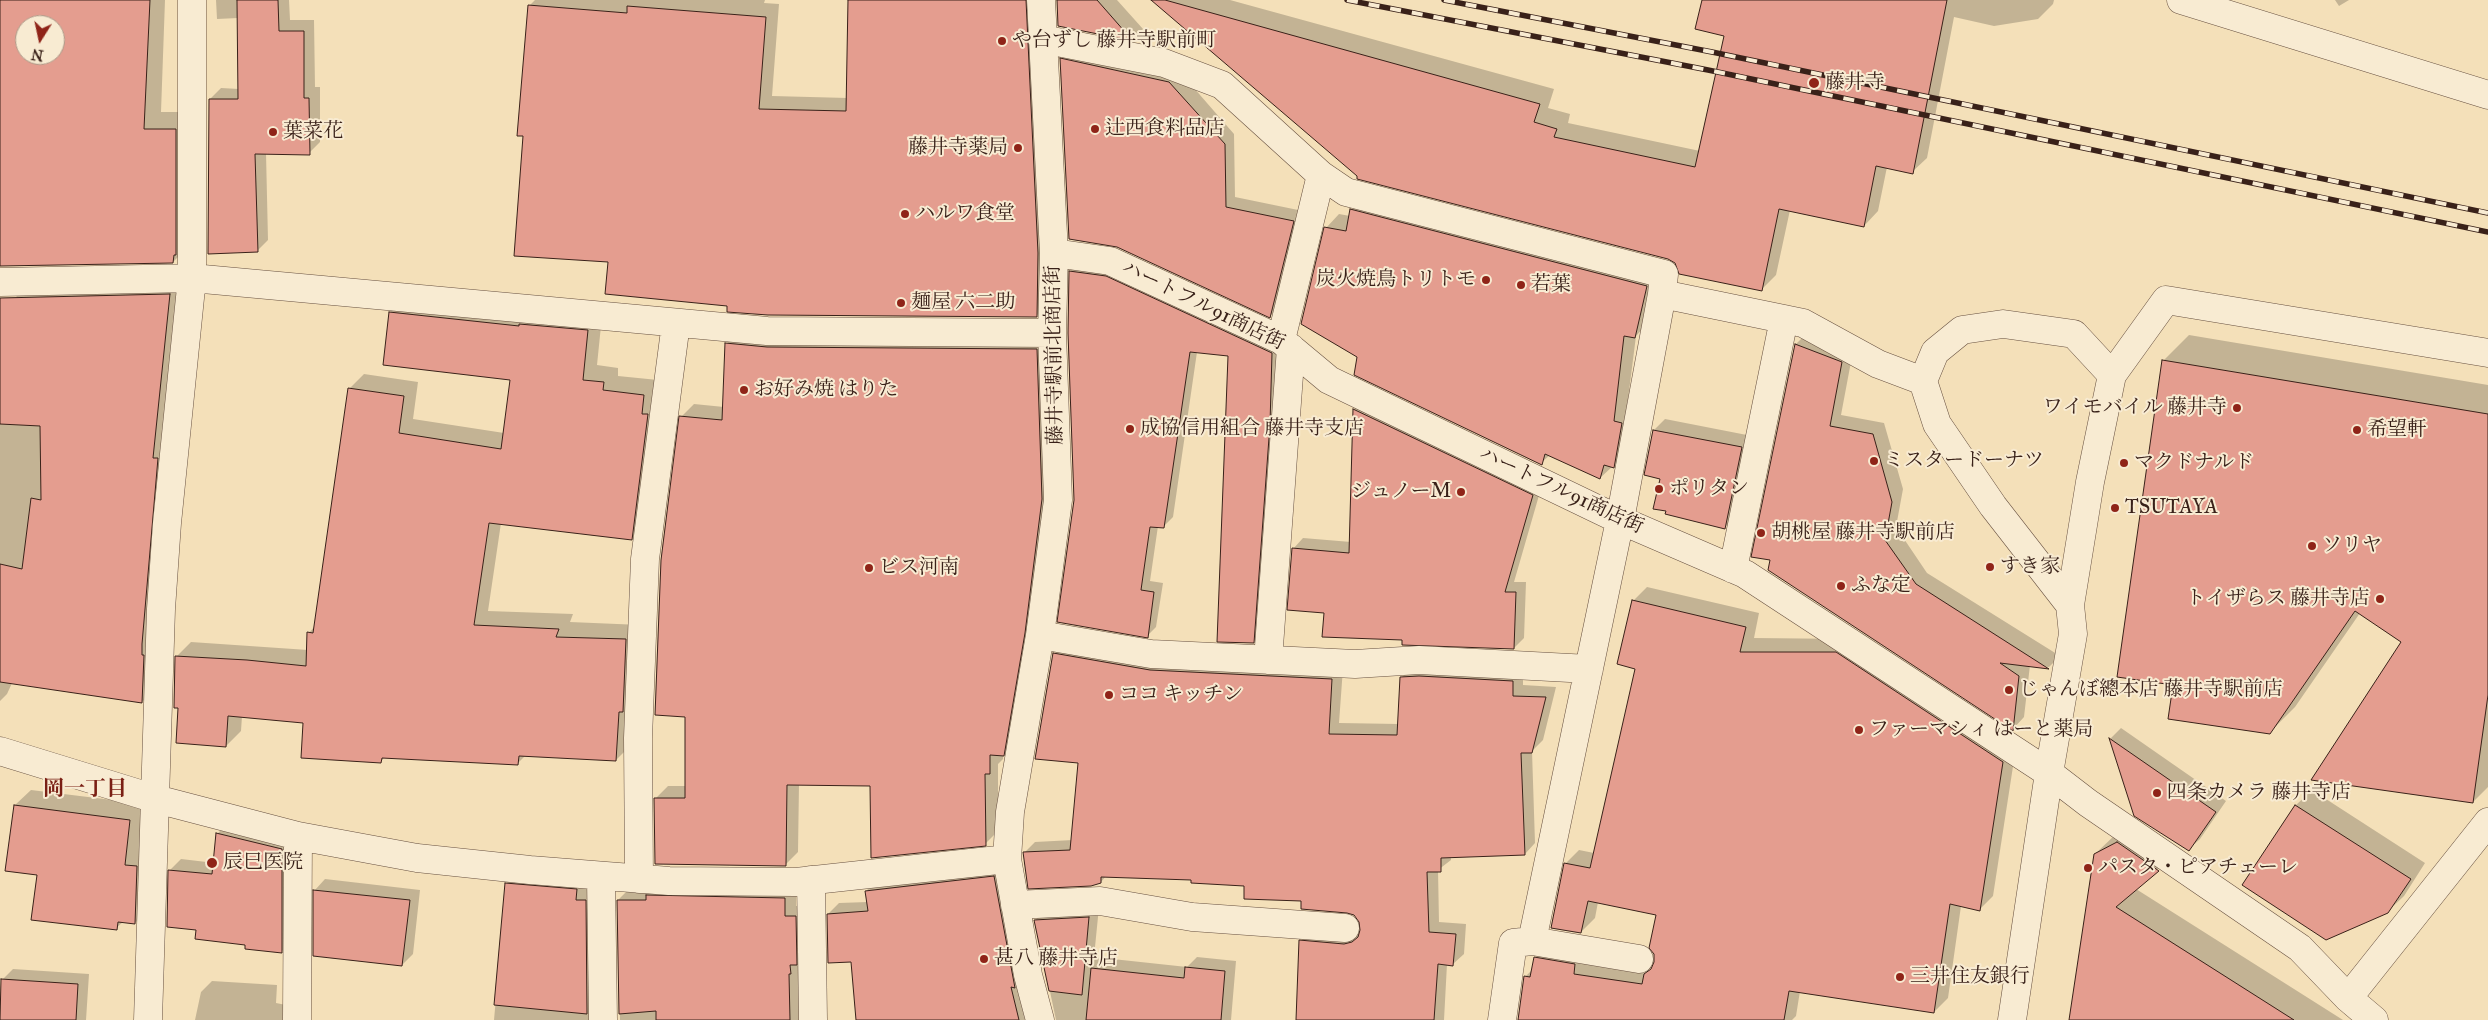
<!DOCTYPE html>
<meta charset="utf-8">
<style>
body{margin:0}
#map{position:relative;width:2488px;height:1020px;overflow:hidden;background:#f4e0b9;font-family:"IM FELL Great Primer",serif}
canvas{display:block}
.north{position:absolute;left:15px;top:15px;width:50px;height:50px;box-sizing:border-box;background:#f8ebd2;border:1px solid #ac9a88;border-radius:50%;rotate:190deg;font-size:14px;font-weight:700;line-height:20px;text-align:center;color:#392119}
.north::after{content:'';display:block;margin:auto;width:18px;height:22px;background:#8f2418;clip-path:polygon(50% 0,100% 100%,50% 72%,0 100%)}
</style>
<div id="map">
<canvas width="2488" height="1020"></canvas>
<div class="north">N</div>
</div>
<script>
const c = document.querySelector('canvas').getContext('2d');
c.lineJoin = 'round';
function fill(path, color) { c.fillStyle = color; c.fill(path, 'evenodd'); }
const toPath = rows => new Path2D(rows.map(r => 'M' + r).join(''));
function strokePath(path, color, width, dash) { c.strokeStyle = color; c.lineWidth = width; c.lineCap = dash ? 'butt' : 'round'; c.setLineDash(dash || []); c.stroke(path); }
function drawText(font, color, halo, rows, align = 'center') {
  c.font = font + ' "IM FELL Great Primer","Noto Serif JP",serif'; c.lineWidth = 4; c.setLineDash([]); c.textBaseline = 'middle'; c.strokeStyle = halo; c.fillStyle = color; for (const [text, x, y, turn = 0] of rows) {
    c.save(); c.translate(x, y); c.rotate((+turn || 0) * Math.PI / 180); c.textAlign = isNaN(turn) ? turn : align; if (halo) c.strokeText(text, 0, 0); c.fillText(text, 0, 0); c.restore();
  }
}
const shadow = toPath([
 [0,0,165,0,161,112,193,112,191,244,173,262,0,241],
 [25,25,55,25,55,55,25,55],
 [216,0,289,0,290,20,314,20,315,87,320,87,320,142,309,153,266,153,268,240,257,251,210,99,221,88,239,89,238,18,217,19],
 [535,0,765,0,764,3,779,4,772,96,848,98,849,0,1040,0,1050,303,1036,316,728,304,610,261,524,135,529,6],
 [1057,0,1117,0,1143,29,1133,40,1059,25],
 [1153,0,1230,0,1554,89,1548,108,1570,114,1568,123,1700,151,1725,35,1703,0,2054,0,2053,4,2038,19,1994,26,1954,17,1927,158,1912,172,1887,167,1878,211,1864,226,1790,210,1776,275,1761,290,1668,258,1359,175],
 [2335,0,2349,0,2339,6],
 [1071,49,1180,72,1234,134,1235,197,1303,211,1280,306,1270,316,1061,59],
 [1365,196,1660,272,1648,323,1636,336,1627,407,1635,409,1627,453,1613,466,1600,478,1550,455,1541,463,1358,356,1326,228,1339,214,1350,216,1352,210],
 [1080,262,1281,344,1262,633,1253,642,1229,355,1197,352,1173,517,1163,527,1158,526,1150,581,1163,583,1156,627,1147,636,1075,500,1070,271],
 [185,279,158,686,142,702,39,624,7,694,0,701,0,298,16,297,19,294],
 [405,297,602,316,597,365,618,368,618,376,658,380,646,523,631,538,501,523,488,611,573,614,570,622,641,625,631,745,616,760,526,755,518,763,385,757,381,761,304,722,242,716,241,731,226,746,179,707,176,657,191,642,308,650,309,633,315,626,349,389,364,374,418,382,413,419,504,433,511,379,390,312],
 [740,331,1049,336,1055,486,1016,742,1003,755,1003,759,998,764,998,831,985,844,871,784,799,784,798,852,785,865,655,799,668,786,686,786,681,417,694,404,724,407,727,343],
 [1808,332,1853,351,1841,415,1884,423,1903,489,1896,527,1927,573,2060,656,2049,667,2030,665,2024,717,2013,729,1771,559,1753,556,1796,344],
 [2189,335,2488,385,2488,787,2473,802,2403,641,2360,613,2295,707,2269,733,2175,683,2164,360],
 [1364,399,1542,485,1514,582,1526,582,1524,638,1514,648,1404,639,1325,612,1293,549,1303,538,1351,542,1354,409],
 [1665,419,1752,436,1736,517,1725,527,1662,478,1654,430],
 [1647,587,1759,613,1754,638,1851,639,2016,747,1993,896,1979,910,1961,906,1948,998,1934,1012,1800,991,1796,1016,1792,1020,1519,1020,1525,977,1533,969,1535,958,1549,944,1587,960,1650,970,1654,965,1658,914,1598,902,1595,918,1581,932,1565,864,1579,850,1594,853,1636,668,1633,601],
 [1065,643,1343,668,1339,723,1399,724,1402,677,1412,667,1523,670,1523,685,1556,687,1543,740,1532,751,1535,843,1525,854,1451,857,1451,860,1438,870,1439,922,1466,924,1464,954,1453,964,1447,964,1444,1020,1297,1020,1301,941,1311,930,1361,932,1360,921,1354,914,1245,885,1192,879,1106,876,1101,882,1024,853,1035,842,1073,840,1079,762,1054,654],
 [2121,728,2226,801,2200,839,2189,849,2135,815,2111,738],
 [31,790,145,804,151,907,135,923,123,922,116,928,38,874,15,805],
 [2312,790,2425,863,2404,896,2387,912,2244,885,2296,805],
 [228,823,293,838,292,941,281,952,197,929,168,926,170,870,181,859,215,863,218,833],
 [2115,835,2177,851,2136,889,2343,1020,2070,1020,2095,854],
 [1005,866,1039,1020,857,1020,852,961,828,914,839,903,868,902,866,891,877,881],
 [517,872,588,879,587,889,596,889,604,1020,494,1020,506,884],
 [325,879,420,890,413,954,402,965,314,955,315,890],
 [796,887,796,906,807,905,803,1020,620,1020,618,900,629,889],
 [1099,907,1094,957,1187,967,1197,957,1236,961,1231,1020,1056,1020,1035,920,1046,910],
 [13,969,89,974,86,1020,0,1020,2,980],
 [212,981,277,985,276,1003,291,1006,288,1020,195,1020,201,992]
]);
const building = toPath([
 [0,0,150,0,144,129,176,129,176,255,174,255,173,263,0,266,0,0],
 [25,25,55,25,55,55,25,55,25,25],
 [237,0,278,0,279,31,304,31,304,98,309,98,310,155,255,154,258,252,208,254,209,99,238,99,237,0],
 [848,0,1026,0,1038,253,1037,317,768,315,727,312,727,306,605,294,608,262,514,256,523,136,517,136,528,5,627,13,627,6,766,17,759,109,846,111,848,0],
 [1057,0,1097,0,1133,41,1058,26,1057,0],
 [1151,0,1165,0,1540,104,1534,122,1557,129,1554,137,1695,167,1724,36,1695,29,1702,0,1947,0,1913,174,1876,166,1864,227,1779,209,1762,291,1679,274,1675,263,1668,259,1357,179,1357,176,1151,0],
 [1060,58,1169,82,1225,144,1226,207,1294,221,1270,318,1117,247,1069,239,1060,58],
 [1350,209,1647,286,1635,338,1624,336,1614,421,1622,423,1614,468,1604,465,1600,479,1545,454,1542,465,1354,375,1357,357,1301,324,1324,227,1346,231,1350,209],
 [1069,271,1106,276,1272,353,1270,424,1254,643,1217,642,1228,356,1190,352,1164,528,1150,527,1141,590,1154,592,1148,638,1057,622,1074,500,1068,333,1069,271],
 [170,294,153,458,158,458,142,644,142,655,144,655,142,703,0,682,0,564,22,569,31,498,41,500,40,426,0,424,0,298,170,294],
 [389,312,519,326,519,324,588,330,583,380,604,382,603,390,644,395,642,414,648,414,632,540,489,523,474,625,559,629,556,637,626,639,623,712,619,712,616,761,519,756,518,765,382,758,381,763,301,758,303,723,228,716,226,747,176,743,178,708,174,708,175,656,247,660,306,666,307,632,313,633,348,388,404,396,399,433,501,449,510,380,383,365,389,312],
 [725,343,767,347,1037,349,1042,499,1025,633,1004,756,990,755,990,774,985,774,986,846,871,858,870,786,787,785,786,866,655,864,654,798,685,798,685,717,655,715,661,560,679,416,722,420,725,343],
 [1795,344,1842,362,1830,426,1873,434,1892,502,1885,540,1916,584,2049,669,2000,663,2019,676,2013,731,1768,570,1770,560,1751,557,1795,344],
 [2162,360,2488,414,2488,695,2473,803,2311,780,2401,642,2355,611,2270,734,2168,719,2173,685,2117,677,2162,360],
 [1353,409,1533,495,1505,592,1516,592,1514,649,1402,645,1402,640,1322,637,1324,613,1287,610,1292,548,1349,553,1353,409],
 [1653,430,1742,447,1725,529,1665,514,1666,511,1653,509,1660,479,1644,475,1653,430],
 [1632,600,1746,627,1740,652,1836,652,2003,762,1980,911,1950,904,1934,1013,1789,991,1784,1020,1518,1020,1524,976,1530,977,1534,957,1575,964,1574,974,1642,984,1644,974,1651,969,1654,962,1654,954,1649,948,1656,915,1588,901,1581,933,1551,928,1564,863,1590,868,1635,669,1617,664,1632,600],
 [1053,653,1150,670,1332,679,1329,734,1397,735,1400,677,1419,676,1513,681,1513,696,1546,697,1532,753,1521,753,1525,855,1441,858,1441,872,1427,872,1429,932,1456,934,1453,966,1438,964,1434,1020,1296,1020,1299,940,1344,944,1352,942,1358,937,1360,930,1359,922,1354,915,1347,913,1301,909,1301,901,1244,899,1244,886,1191,883,1191,880,1101,877,1101,883,1091,886,1028,889,1023,852,1070,850,1078,763,1035,759,1053,653],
 [2109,738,2216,812,2189,851,2134,816,2109,738],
 [14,805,130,820,125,865,137,866,135,924,118,922,117,930,31,920,37,875,5,871,14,805],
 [2295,805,2411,879,2388,913,2326,940,2242,885,2295,805],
 [216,833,282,849,282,953,245,949,245,945,195,939,196,930,167,927,168,870,212,874,216,833],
 [2117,842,2159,871,2116,907,2294,1020,2069,1020,2094,854,2117,842],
 [994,876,1015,988,1011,987,1019,1020,856,1020,851,962,828,963,827,914,868,911,865,891,994,876],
 [505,883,577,889,576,900,586,900,587,1014,494,1005,505,883],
 [313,890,410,900,402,966,313,956,313,890],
 [646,895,785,898,785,916,796,916,797,965,790,965,791,974,789,974,790,1020,656,1020,656,1011,619,1014,617,900,646,900,646,895],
 [1089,917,1082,995,1049,991,1034,920,1089,917],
 [1185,967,1225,971,1221,1020,1086,1020,1091,968,1184,978,1185,967],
 [1,979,78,984,76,1020,0,1020,1,979]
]);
const minor = toPath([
 [2181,0,2488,95],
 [1042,39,1164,63,1222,85,1321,175,1346,192,1664,274,1662,294,1803,323,1878,364,1923,381],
 [1054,253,1110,261,1281,340,1329,380,1620,520,1745,574,2049,773,2088,803,2300,948,2348,998,2374,1020],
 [0,282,192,278,767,331,1052,333],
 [1281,340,1321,175],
 [2112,375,2166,300,2488,353],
 [1733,569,1784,319],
 [1040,635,1151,654,1355,664,1419,660,1589,669],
 [1268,660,1291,348],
 [0,751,156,799,298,836,417,858,530,870,669,881,796,882,1007,859],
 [601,876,603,1020],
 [639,879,638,738,645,559,676,323],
 [811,880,813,1020],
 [1015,905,1100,901,1192,917,1345,928],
 [1532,941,1639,959],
 [2348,998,2488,822],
 [297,1019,298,836],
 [148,1020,161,609,167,523,192,278,192,0],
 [1040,1020,1028,975,1007,859,1010,812,1040,635,1058,500,1052,333,1054,253,1041,0],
 [1502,1020,1513,943,1532,941,1620,520,1662,294],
 [2012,1020,2049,773,2073,634,2070,605,2090,482,2112,375,2074,334,2003,324,1962,330,1935,352,1923,381,1937,424,1993,506,2070,605]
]);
const rail = toPath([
 [1347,0,1708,70,2488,232],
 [1444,0,1712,52,2488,213]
]);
const markers = [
 [1002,41,5,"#8f2418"],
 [1814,83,6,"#8f2418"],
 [1095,129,5,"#8f2418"],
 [273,132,5,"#8f2418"],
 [1018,148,5,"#8f2418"],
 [905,214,5,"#8f2418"],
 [1486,280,5,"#8f2418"],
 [1521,285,5,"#8f2418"],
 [901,303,5,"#8f2418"],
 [744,390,5,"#8f2418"],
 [2237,408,5,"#8f2418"],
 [1130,429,5,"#8f2418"],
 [2357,430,5,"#8f2418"],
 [1874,461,5,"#8f2418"],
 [2124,463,5,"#8f2418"],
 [1659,489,5,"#8f2418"],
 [1461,492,5,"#8f2418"],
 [2115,508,5,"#8f2418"],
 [1761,533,5,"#8f2418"],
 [2312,546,5,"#8f2418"],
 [1990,567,5,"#8f2418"],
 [869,568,5,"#8f2418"],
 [1841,586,5,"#8f2418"],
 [2380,599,5,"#8f2418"],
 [2009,690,5,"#8f2418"],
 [1109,695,5,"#8f2418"],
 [1859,730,5,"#8f2418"],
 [2157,793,5,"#8f2418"],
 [212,863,6,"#8f2418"],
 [2088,868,5,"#8f2418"],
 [984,959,5,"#8f2418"],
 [1900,977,5,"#8f2418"]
];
const poiNames = [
 ["や台ずし 藤井寺駅前町",1012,41],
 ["藤井寺",1825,83],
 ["辻西食料品店",1105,129],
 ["葉菜花",283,132],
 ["藤井寺薬局",1008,148,"right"],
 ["ハルワ食堂",915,214],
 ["炭火焼鳥トリトモ",1476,280,"right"],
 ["若葉",1531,285],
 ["麺屋 六二助",911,303],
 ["お好み焼 はりた",754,390],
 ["ワイモバイル 藤井寺",2227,408,"right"],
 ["成協信用組合 藤井寺支店",1140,429],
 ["希望軒",2367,430],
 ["ミスタードーナツ",1884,461],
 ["マクドナルド",2134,463],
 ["ポリタン",1669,489],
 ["ジュノーM",1451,492,"right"],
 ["TSUTAYA",2125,508],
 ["胡桃屋 藤井寺駅前店",1771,533],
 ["ソリヤ",2322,546],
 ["すき家",2000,567],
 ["ビス河南",879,568],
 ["ふな定",1851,586],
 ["トイザらス 藤井寺店",2370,599,"right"],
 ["じゃんぼ總本店 藤井寺駅前店",2019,690],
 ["ココ キッチン",1119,695],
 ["ファーマシィ はーと薬局",1869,730],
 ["四条カメラ 藤井寺店",2167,793],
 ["辰巳医院",223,863],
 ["パスタ・ピアチェーレ",2098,868],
 ["甚八 藤井寺店",994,959],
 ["三井住友銀行",1910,977]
];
const streetNames = [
 ["ハートフル91商店街",1203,306,26],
 ["藤井寺駅前北商店街",1055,355,-91],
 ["ハートフル91商店街",1561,491,25]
];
const neighbourhoodNames = [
 ["岡一丁目",85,790]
];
fill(shadow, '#0003');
fill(building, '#e49d8f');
strokePath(building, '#392119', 1);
strokePath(minor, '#685141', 29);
strokePath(minor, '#f8ebd2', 28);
strokePath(rail, '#392119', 5.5);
strokePath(rail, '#f8ebd2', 4, [11]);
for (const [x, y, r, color] of markers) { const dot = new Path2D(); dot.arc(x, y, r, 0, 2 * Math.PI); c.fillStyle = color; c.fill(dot); strokePath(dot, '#f8ebd2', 2); }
drawText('20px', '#392119', '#f8ebd2', poiNames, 'left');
drawText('20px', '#392119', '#f8ebd2', streetNames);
drawText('bold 21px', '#7a1f14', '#f8ebd2', neighbourhoodNames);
</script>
